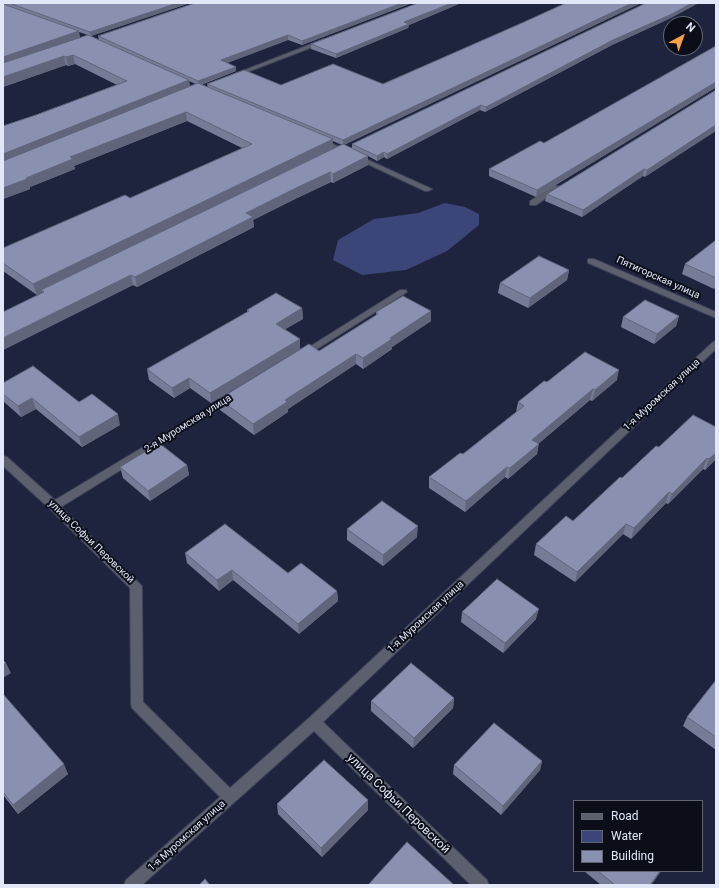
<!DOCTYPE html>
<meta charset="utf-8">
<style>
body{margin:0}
#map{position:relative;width:719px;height:888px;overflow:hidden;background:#1e243d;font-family:Roboto,sans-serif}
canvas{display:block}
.frame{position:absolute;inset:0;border:4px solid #e3e8f9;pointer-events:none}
.legend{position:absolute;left:573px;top:800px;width:130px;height:72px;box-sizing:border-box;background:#0b0e19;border:1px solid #616573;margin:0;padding:5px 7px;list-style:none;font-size:12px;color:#e3e8f9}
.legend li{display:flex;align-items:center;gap:8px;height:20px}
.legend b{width:20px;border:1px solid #616573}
.north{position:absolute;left:663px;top:16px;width:40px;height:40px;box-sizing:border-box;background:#0b0e19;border:1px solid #616573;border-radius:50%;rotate:41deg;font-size:11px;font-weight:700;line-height:16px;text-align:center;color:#e3e8f9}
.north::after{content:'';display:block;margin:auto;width:14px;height:18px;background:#f7a248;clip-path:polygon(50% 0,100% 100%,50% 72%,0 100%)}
</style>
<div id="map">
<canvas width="719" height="888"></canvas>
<div class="frame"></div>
<ul class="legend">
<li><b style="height:5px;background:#5c5f6d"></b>Road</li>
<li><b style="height:11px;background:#3b4577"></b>Water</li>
<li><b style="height:11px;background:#8990b0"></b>Building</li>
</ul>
<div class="north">N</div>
</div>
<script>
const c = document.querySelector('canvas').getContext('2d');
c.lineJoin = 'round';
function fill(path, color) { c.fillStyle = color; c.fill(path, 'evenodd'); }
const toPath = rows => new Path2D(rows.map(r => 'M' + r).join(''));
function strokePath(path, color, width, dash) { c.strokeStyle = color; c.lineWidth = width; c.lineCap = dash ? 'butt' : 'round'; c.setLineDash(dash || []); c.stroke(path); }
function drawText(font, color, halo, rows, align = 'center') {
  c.font = font + ' Roboto,sans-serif'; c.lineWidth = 4; c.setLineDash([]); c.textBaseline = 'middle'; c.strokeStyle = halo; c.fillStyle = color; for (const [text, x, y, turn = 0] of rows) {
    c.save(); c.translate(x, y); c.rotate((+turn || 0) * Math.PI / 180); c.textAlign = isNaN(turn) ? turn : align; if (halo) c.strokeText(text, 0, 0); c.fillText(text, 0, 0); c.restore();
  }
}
const water = toPath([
 [445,203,465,207,479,214,479,225,447,251,406,270,362,275,333,260,338,240,374,219,418,213]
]);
const minor = toPath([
 [324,39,326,40,326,42,237,76,232,75,324,39],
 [318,139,322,139,432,189,428,191,425,191,318,141,318,139],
 [554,186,560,186,561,188,536,205,530,205,530,201,554,186],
 [588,259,594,259,716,312,716,318,588,263,588,259],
 [400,290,406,290,407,292,306,356,303,357,298,354,400,290],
 [716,341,716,349,323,722,487,880,489,885,471,885,314,731,142,885,124,885,126,880,220,797,132,708,131,704,130,588,50,509,3,466,3,456,7,457,55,500,228,396,234,396,236,398,234,400,61,507,142,586,143,702,230,788,309,718,713,342,716,341]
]);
const wall = toPath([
 [5,3,190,3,91,36,99,40,98,36,412,3,302,45,288,40,227,63,236,67,236,71,201,85,208,88,207,84,281,85,383,84,522,23,566,3,641,3,344,145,352,148,352,144,671,18,612,45,485,112,480,110,387,159,384,157,377,161,368,156,368,165,333,183,331,182,295,199,253,220,254,227,137,287,133,285,3,350,3,312,42,293,42,292,37,295,3,271,3,248,130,198,242,148,187,121,74,166,75,169,30,187,30,189,3,199,3,126,36,115,117,85,75,64,68,66,66,65,3,87,3,4,5,5],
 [79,32,88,35,80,38],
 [189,81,196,84,190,87],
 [333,141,342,145,333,149],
 [418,3,461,3,409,25,408,28,336,58,311,49,311,44],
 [716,46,716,88,715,88,536,197,489,176,489,169,544,143],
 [716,90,645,177,643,176,582,217,545,201,547,194],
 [716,240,716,287,714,289,682,274,685,264],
 [569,270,567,280,528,308,498,293,500,283],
 [302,308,303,319,285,329,300,339,300,349,211,403,190,388,174,398,149,380,147,369,247,312,247,310],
 [376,312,431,321,392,347,392,349,363,369,356,364,288,409,288,412,254,435,220,410,219,399,319,351,376,315],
 [679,316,676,326,654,344,621,327,623,317],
 [617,380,592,401,590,400,538,444,537,454,508,479,505,477,465,512,429,488,429,477,463,454,516,412,518,402,547,382],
 [3,383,79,402,120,425,82,447,36,409,21,417,3,401],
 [659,447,716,459,705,470,703,469,668,504,666,503,631,539,623,534,575,582,534,555,536,544,573,521],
 [187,465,189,475,150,501,123,478,120,467],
 [347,529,417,537,383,566,347,540],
 [185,553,288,573,337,591,338,601,299,634,233,580,219,591,187,563],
 [462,612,536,619,503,653,461,622],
 [716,680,716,750,683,726,687,717],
 [3,694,68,774,18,814,3,795],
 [454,698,453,708,413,748,371,711,371,701],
 [542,761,540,770,501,815,453,774,454,765],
 [368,800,368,810,322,857,278,814,277,804],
 [584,871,661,871,651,885,601,885]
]);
const shadedWall = toPath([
 [178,3,190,3,91,36,90,32],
 [402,3,412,3,302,45,302,41],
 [452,3,461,3,409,25,408,28,336,58,336,54,404,22],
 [632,3,641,3,343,145,343,140],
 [692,3,699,3,671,18,612,45,485,112,486,107,613,40],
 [79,31,80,40,3,66,3,57],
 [288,35,288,40,222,65,221,60],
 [73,55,75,64,68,66,66,57],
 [64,56,66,65,3,87,3,77],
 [236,67,236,71,199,85,198,81],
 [189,80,190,89,3,165,3,154],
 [716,82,715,88,536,197,537,190],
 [481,105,480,110,387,159,387,154],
 [186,112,187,121,74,166,75,169,30,187,30,189,3,199,3,188,70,157],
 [716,125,716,131,645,177,647,170],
 [333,139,333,149,41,290,42,292,37,295,33,284],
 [384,152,384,157,377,161,377,156],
 [368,156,368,165,333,183,333,174],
 [644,169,643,176,582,217,583,210],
 [330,172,331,182,295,199,253,220,254,227,137,287,135,277,246,213,294,189],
 [569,270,567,280,528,308,530,298],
 [131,275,133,285,3,350,3,338],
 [302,308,303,319,277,334,276,324],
 [431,311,431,321,392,347,392,349,363,369,363,358,390,338],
 [679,316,676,326,654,344,657,334],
 [300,339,300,349,211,403,210,393],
 [356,354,356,364,288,409,288,412,254,435,253,424,285,400],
 [619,370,617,380,592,401,595,390],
 [189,378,190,388,174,398,172,388],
 [593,389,590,400,530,451,532,440],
 [32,398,36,409,21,417,18,406],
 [118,414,120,425,82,447,79,437],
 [539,444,537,454,508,479,510,468],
 [716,453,716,459,705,470,709,459],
 [707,458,703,469,668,504,672,494],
 [187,465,189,475,150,501,148,491],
 [507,467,505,477,465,512,466,501],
 [669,492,666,503,631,539,634,528],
 [626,524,623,534,575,582,577,572],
 [418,526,417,537,383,566,383,555],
 [232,570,233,580,219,591,217,580],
 [337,591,338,601,299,634,298,624],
 [539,609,536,619,503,653,505,643],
 [6,663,11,673,3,678,3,665],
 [454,698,453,708,413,748,414,738],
 [542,761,540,770,501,815,503,806],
 [64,764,68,774,18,814,13,805],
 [368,800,368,810,322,857,321,848],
 [660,871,661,871,651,885,650,885]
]);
const building = toPath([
 [9,3,178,3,90,32,9,3],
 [195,3,402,3,302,41,288,35,221,60,236,67,198,81,98,36,195,3],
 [418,3,452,3,404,22,409,24,336,54,311,44,418,3],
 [566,3,632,3,343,140,207,84,244,70,281,85,333,64,383,84,522,23,566,3],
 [646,3,692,3,672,14,613,40,486,107,481,105,387,154,384,152,377,156,352,144,646,3],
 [3,4,79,31,3,57,3,4],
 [88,35,189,80,3,154,3,126,36,115,127,81,73,55,66,57,64,56,3,77,3,63,88,35],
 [716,46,716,82,537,190,489,169,540,141,544,143,716,46],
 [198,83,333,139,33,284,3,263,3,248,125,195,130,198,252,144,186,112,70,157,73,159,26,178,27,179,3,188,3,161,198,83],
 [716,90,716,125,647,170,644,169,583,210,547,194,716,90],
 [343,144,368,156,333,174,330,172,294,189,246,213,253,217,135,277,131,275,3,338,3,312,44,292,41,290,343,144],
 [716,240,716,278,685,264,716,240],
 [539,256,569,270,530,298,500,283,539,256],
 [276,293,302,308,276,324,300,339,210,393,189,378,172,388,147,369,249,311,247,310,276,293],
 [403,296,431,311,390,338,392,339,363,358,356,354,285,400,287,402,253,424,219,399,309,344,319,351,378,314,376,312,403,296],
 [645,300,679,316,657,334,623,317,645,300],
 [585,352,619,370,595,390,593,389,532,440,539,444,510,468,507,467,466,501,429,477,460,453,463,454,524,406,518,402,544,381,547,382,585,352],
 [33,366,79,402,92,394,118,414,79,437,32,398,18,406,3,394,3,383,33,366],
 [693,415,716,427,716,453,709,459,707,458,672,494,669,492,634,528,626,524,577,572,536,544,566,516,573,521,620,477,622,478,656,446,659,447,693,415],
 [159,443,187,465,148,491,120,467,159,443],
 [382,501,418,526,383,555,347,529,382,501],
 [225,524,288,573,301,563,337,591,298,624,232,570,217,580,185,553,225,524],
 [497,579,539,609,505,643,462,612,497,579],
 [3,660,6,663,3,665,3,660],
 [411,663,454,698,414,738,371,701,411,663],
 [716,680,716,737,687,717,716,680],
 [3,694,64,764,13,805,3,792,3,694],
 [494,723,542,761,503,806,454,765,494,723],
 [324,760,368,800,321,848,277,804,324,760],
 [407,842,454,885,368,885,407,842],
 [598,871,660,871,650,885,615,885,598,871],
 [205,879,210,885,199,885,205,879]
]);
const streetNames = [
 ["Пятигорская улица",658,278,24],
 ["1-я Муромская улица",662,395,-43],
 ["2-я Муромская улица",188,424,-32],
 ["улица Софьи Перовской",91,542,44],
 ["1-я Муромская улица",426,617,-43],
 ["1-я Муромская улица",187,836,-42]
];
const nearStreetnames = [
 ["улица Софьи Перовской",398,804,44]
];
fill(water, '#3b4577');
strokePath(minor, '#3a3f57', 2);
fill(minor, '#5c5f6d');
fill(wall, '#767c97');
fill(shadedWall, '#60657b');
fill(building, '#8990b0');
strokePath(building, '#60657b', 1);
drawText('10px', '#e3e8f9', '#0b0e19', streetNames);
drawText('12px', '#e3e8f9', '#0b0e19', nearStreetnames);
</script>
